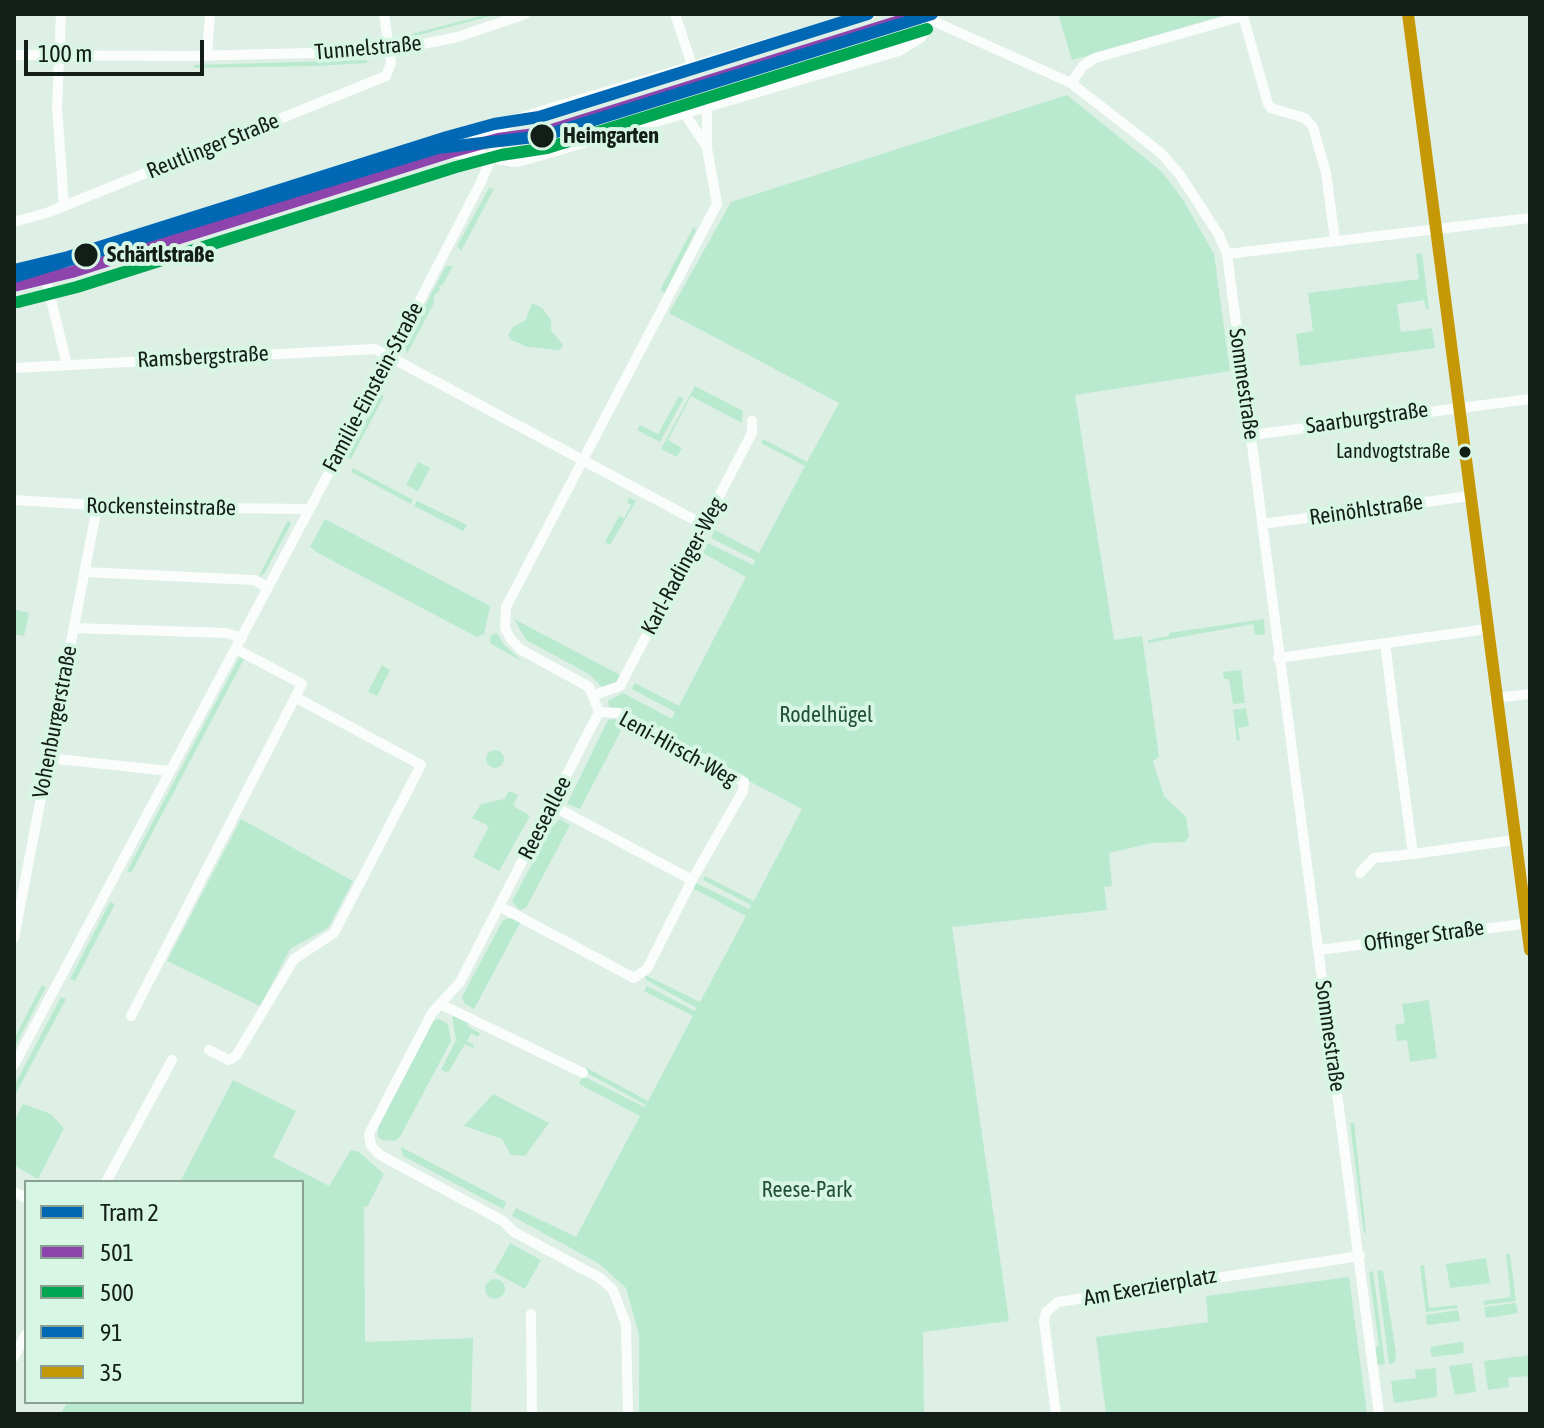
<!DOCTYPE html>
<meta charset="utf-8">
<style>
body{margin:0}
#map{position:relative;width:1544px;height:1428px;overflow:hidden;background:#deefe5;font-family:"Asap Condensed",sans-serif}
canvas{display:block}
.frame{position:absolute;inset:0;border:16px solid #131e18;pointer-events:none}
.legend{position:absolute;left:24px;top:1180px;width:280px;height:224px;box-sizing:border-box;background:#d7f6e4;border:2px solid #89a092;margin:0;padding:10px 14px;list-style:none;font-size:24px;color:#131e18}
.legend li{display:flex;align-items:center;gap:16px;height:40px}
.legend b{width:40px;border:2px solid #89a092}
.scale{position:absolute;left:24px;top:40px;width:180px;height:36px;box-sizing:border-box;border:4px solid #131e18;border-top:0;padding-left:10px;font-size:24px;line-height:28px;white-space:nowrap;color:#131e18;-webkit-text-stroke:6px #d7f6e4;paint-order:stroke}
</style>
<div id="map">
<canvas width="1544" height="1428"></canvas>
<div class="frame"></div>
<ul class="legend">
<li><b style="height:10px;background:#0068b3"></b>Tram 2</li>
<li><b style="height:10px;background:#8e44ad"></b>501</li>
<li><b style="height:10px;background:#00a651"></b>500</li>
<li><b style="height:10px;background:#0068b4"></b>91</li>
<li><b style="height:10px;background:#c49806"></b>35</li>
</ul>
<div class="scale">100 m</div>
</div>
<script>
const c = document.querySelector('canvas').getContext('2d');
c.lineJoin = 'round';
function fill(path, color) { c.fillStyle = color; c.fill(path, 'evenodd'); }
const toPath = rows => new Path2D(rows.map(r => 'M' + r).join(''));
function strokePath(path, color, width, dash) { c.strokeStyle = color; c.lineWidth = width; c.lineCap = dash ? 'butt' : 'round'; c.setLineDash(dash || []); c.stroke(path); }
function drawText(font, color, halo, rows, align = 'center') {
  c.font = font + ' "Asap Condensed",sans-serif'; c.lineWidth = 8; c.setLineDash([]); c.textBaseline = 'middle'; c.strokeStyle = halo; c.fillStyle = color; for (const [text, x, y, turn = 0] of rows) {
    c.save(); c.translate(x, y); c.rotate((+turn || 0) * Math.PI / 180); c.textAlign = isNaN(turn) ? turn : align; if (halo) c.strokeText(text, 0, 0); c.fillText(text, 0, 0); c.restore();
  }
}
const green = toPath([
 [488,14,498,14,404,39,404,36],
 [1058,14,1228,14,1072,60],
 [367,60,367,63,316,66,194,68,194,65],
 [1067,95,1161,171,1182,198,1214,254,1230,371,1075,395,1114,640,1142,636,1159,757,1153,761,1164,796,1186,817,1189,837,1185,842,1151,843,1109,853,1112,886,1104,887,1107,910,952,927,1009,1321,923,1332,924,1414,639,1414,639,1334,626,1288,598,1263,512,1216,516,1208,576,1237,640,1116,579,1084,583,1076,644,1107,646,1105,585,1072,587,1068,648,1101,693,1016,644,991,647,986,695,1011,697,1008,646,980,645,975,700,1002,746,916,694,889,694,882,749,909,751,905,703,880,705,876,754,901,802,809,609,707,608,701,623,693,672,719,675,712,632,689,635,683,679,706,746,577,703,553,708,543,753,565,755,560,711,538,715,530,759,553,805,466,761,443,763,439,807,462,839,403,669,313,731,202],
 [489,188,494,189,461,251,457,246],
 [694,226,696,230,665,293,660,290],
 [1422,253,1429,309,1426,309,1424,300,1397,304,1401,332,1432,328,1435,348,1300,366,1296,334,1313,331,1308,293,1419,279,1416,254],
 [446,266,453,266,443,284,438,287,441,289,434,295,434,303,407,354,405,344],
 [532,303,542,308,551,320,551,330,563,345,560,350,528,347,511,340,508,335,513,327,526,320],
 [695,386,743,411,742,423,691,396,668,440,682,448,677,457,661,449],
 [380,394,384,396,351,459,346,457],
 [679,396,684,398,660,442,637,430,640,425,658,434],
 [418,462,430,468,418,491,406,485],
 [353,468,413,500,411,504,351,472],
 [629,497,636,501,610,545,605,542,619,516,624,518,631,505,627,502],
 [417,501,467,525,463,531,414,506],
 [325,519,490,606,484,634,477,637,318,553,310,547],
 [288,520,291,524,264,574,259,576],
 [14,609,29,613,24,636,14,634],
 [514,619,622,676,613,685,602,687,589,674,526,640],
 [1264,619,1265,634,1255,635,1253,624,1148,643,1148,640,1169,636,1169,633],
 [497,633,504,645,523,662,490,643,491,635],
 [240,656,244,659,131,873,127,871],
 [382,665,390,670,377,696,368,692],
 [1241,670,1245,703,1233,704,1229,679,1224,679,1223,672],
 [1246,708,1249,726,1238,728,1240,740,1237,741,1233,710],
 [614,719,625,723,580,809,567,804,608,720],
 '486 759a9 9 0 1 1 18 0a9 9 0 1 1-18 0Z',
 [509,791,518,795,513,806,530,816,499,871,473,857,489,826,472,818,481,804,504,799],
 [241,819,353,881,328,928,290,949,260,1006,167,961],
 [560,819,570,825,526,908,519,910,512,901,552,827],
 [110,902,115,904,75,981,70,979],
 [510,918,521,921,474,1009,464,1003,462,997,503,920],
 [42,985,46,987,14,1048,14,1039],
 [61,997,66,999,14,1097,14,1086],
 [1429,1000,1437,1058,1410,1062,1407,1040,1397,1041,1395,1025,1405,1023,1402,1004],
 [452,1016,470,1021,467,1026,480,1033,478,1037,471,1033,467,1041,474,1045,473,1048,465,1044,448,1073,441,1070,456,1040],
 [439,1019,448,1024,451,1041,401,1135,396,1141,382,1140,378,1137,378,1127,433,1021],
 [233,1080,296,1111,273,1157,329,1186,351,1150,359,1152,384,1174,367,1207,364,1206,365,1342,473,1338,471,1414,61,1414,67,1402,302,1402,302,1182,180,1182],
 [493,1094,549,1123,525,1156,511,1155,502,1139,464,1126],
 [23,1104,51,1114,64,1128,38,1179,14,1165,14,1121],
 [1350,1123,1354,1123,1366,1233,1364,1233],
 [401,1147,506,1202,503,1209,403,1156],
 [510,1243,541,1260,525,1289,494,1272],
 [1506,1254,1510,1254,1516,1301,1484,1305,1483,1301,1511,1297],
 [1486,1258,1490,1283,1450,1288,1446,1264],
 [1424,1265,1429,1308,1457,1305,1458,1308,1426,1312,1420,1266],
 [1383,1270,1396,1353,1395,1363,1389,1364,1377,1271],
 [1373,1271,1385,1364,1377,1365,1375,1348,1379,1345,1369,1272],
 [1349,1277,1367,1414,1106,1414,1096,1337,1208,1322,1206,1296],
 '485 1289a10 10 0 1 1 20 0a10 10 0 1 1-20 0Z',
 [1516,1303,1518,1313,1486,1318,1484,1307],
 [1458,1310,1460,1321,1427,1325,1426,1315],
 [1463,1342,1464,1353,1432,1357,1430,1349,1434,1346],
 [1530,1355,1530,1385,1527,1376,1508,1378,1509,1387,1488,1390,1484,1361],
 [1472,1363,1476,1392,1455,1395,1449,1366],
 [1436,1368,1437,1397,1394,1403,1391,1381,1416,1378,1415,1370]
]);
const minor = toPath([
 [61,14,57,107,64,206],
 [675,14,693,68],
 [931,20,1071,83,1161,153,1180,175,1219,235,1227,254,1379,1414],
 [14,55,190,56,388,51,458,37,525,14],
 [207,56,210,14],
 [1071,83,1083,66,1095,58,1243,16,1268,104,1271,108,1305,118,1313,127,1326,173,1335,240],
 [683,111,706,146],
 [14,222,49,212,386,76,391,63,384,14],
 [1227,254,1530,218],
 [46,279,67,365],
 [14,368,375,349,704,525],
 [1251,435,1530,399],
 [14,500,126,507,308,509],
 [1262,524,1470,496],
 [84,572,254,580,267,587],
 [74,628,226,633,242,638],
 [1385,643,1392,697],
 [1278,658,1487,629],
 [594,695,620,686,752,433,752,421],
 [1495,698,1530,694],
 [599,712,619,713,744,782,743,791,692,880],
 [48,758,169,771],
 [1413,854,1514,840],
 [1360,873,1374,858,1413,854,1392,700],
 [499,906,634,978,647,969,692,880,553,806],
 [14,938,97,507],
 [1319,950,1530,923],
 [440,1004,583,1073],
 [131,1016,302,684,236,649],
 [209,1050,229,1060,236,1056,294,959,334,933,421,765,295,697],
 [14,1065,391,356,480,184,506,124],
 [106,1182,172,1060],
 [14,1192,26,1198],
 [531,1314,532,1414],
 [14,1357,26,1334],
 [628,1414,626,1324,613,1290,600,1278,514,1232,503,1221,380,1155,371,1146,369,1134,432,1013,460,982,599,712,589,687,520,649,510,638,505,628,506,607,717,204,707,148,707,104],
 [1056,1414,1044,1321,1046,1312,1058,1302,1360,1256]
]);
const tertiary = toPath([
 [1408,14,1530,950],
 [454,152,515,161,525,159,899,50,920,37,933,14],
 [14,286,72,272,451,152,506,124,535,114,870,14]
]);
const bus1 = toPath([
 [14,286,72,272,451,152,498,139,542,133,922,14]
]);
const bus2 = toPath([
 [18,302,77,287,456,167,501,155,547,148,927,29]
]);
const bus3 = toPath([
 [14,270,68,257,447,137,494,124,539,117,868,14]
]);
const bus4 = toPath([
 [1408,14,1530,950]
]);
const tram1 = toPath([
 [14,277,438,148,543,136,932,14]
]);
const markers = [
 [542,136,13,"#131e18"],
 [86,255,13,"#131e18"],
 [1465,452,7,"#131e18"]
];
const busNames = [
 ["Landvogtstraße",1450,452]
];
const streetNames = [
 ["Tunnelstraße",368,48,-5],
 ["Reutlinger Straße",213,146,-22],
 ["Ramsbergstraße",203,357,-3],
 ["Sommestraße",1244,384,82],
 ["Familie-Einstein-Straße",373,387,-62],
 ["Saarburgstraße",1367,418,-8],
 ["Rockensteinstraße",161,507,1],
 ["Reinöhlstraße",1366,510,-8],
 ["Karl-Radinger-Weg",683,566,-62],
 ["Vohenburgerstraße",55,722,-79],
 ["Leni-Hirsch-Weg",678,749,29],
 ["Reeseallee",545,818,-63],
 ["Offinger Straße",1424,936,-8],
 ["Sommestraße",1330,1036,82],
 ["Am Exerzierplatz",1150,1287,-10]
];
const stopNames = [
 ["Heimgarten",563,136],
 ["Schärtlstraße",107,255]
];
const parkNames = [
 ["Rodelhügel",826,715],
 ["Reese-Park",807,1190]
];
fill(green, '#b9ead0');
strokePath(minor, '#fafdfb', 10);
strokePath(tertiary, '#fafdfb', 12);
strokePath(bus1, '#8e44ad', 12);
strokePath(bus2, '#00a651', 12);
strokePath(bus3, '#0068b4', 12);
strokePath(bus4, '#c49806', 12);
strokePath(tram1, '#0068b3', 12);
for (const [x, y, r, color] of markers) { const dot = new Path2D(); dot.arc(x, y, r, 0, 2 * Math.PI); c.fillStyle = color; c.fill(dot); strokePath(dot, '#d7f6e4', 3); }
drawText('20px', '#131e18', '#d7f6e4', busNames, 'right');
drawText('22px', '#131e18', '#d7f6e4', streetNames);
drawText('bold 22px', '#131e18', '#d7f6e4', stopNames, 'left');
drawText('22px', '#22503a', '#d7f6e4', parkNames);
</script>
